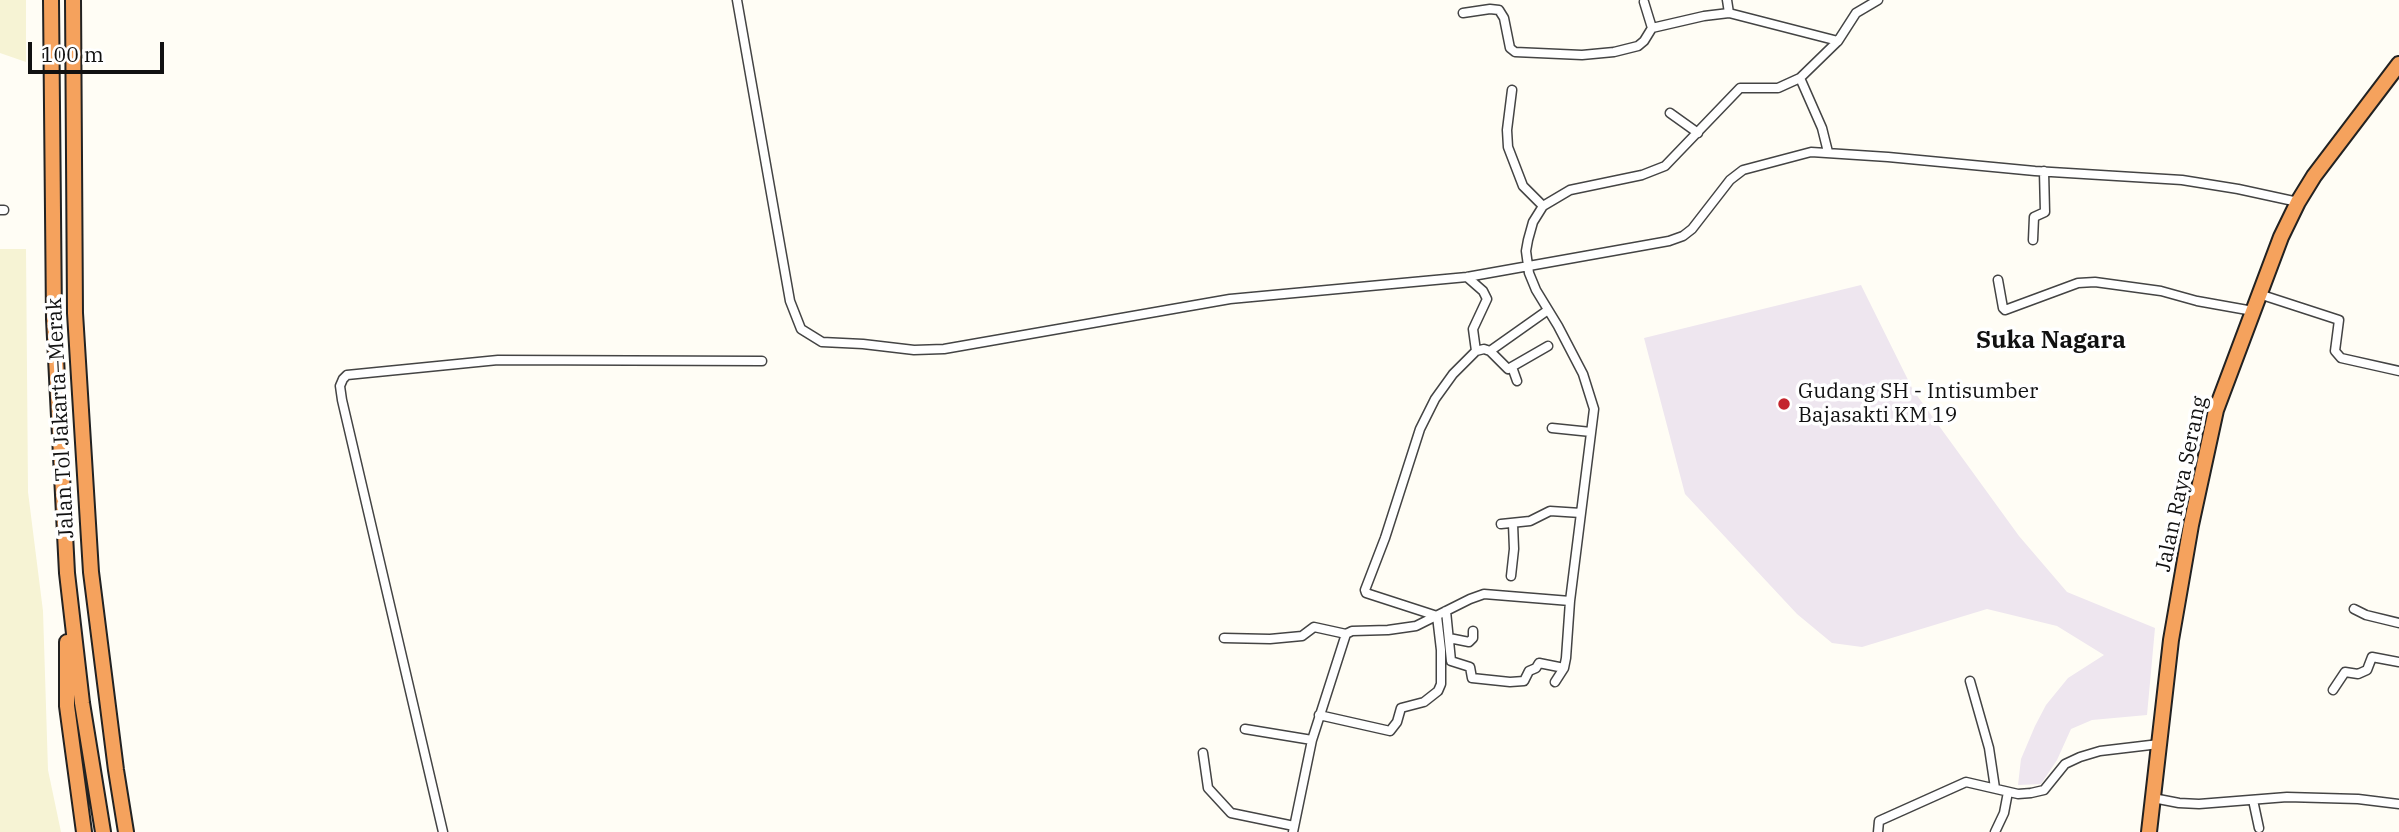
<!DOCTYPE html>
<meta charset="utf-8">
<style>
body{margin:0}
#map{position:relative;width:2399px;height:832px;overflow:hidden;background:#fffdf5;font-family:"IBM Plex Serif",serif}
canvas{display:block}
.scale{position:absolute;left:28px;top:42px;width:136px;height:32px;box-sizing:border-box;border:4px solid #111;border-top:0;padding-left:9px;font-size:21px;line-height:24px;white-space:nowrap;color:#111;-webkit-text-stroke:5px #fff;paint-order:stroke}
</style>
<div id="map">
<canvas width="2399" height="832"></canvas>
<div class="scale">100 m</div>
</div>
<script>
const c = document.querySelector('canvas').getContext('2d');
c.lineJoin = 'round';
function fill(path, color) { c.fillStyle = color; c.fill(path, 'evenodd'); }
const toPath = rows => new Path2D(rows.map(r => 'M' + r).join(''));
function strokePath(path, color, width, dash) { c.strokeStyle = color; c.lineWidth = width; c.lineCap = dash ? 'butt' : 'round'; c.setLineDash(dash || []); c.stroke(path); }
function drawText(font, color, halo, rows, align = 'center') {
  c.font = font + ' "IBM Plex Serif",serif'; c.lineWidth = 7; c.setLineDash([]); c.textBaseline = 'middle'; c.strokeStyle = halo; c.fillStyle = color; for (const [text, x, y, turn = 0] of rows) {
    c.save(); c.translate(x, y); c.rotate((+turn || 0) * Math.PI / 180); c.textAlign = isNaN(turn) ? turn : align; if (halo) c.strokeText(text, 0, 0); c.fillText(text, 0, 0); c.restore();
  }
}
const industrial = toPath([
 [1861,285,1913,390,2019,536,2067,592,2155,628,2147,715,2092,720,2071,729,2057,760,2041,784,2018,785,2021,759,2035,726,2046,705,2068,678,2104,655,2057,626,1987,609,1862,647,1832,643,1797,614,1685,494,1644,338]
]);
const farmland = toPath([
 [0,0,26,0,26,62,0,53],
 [0,249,26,249,28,492,43,611,48,770,61,832,0,832]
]);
const street = toPath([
 [737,0,790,301,801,329,822,342,863,344,914,350,944,349,1230,299,1467,277,1669,241,1683,236,1692,229,1730,180,1743,170,1811,152,1888,157,2035,171,2182,180,2238,189,2298,202],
 [1727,0,1729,13,1838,41],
 [1644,2,1652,28],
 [1463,13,1490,9,1499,10,1504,18,1510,48,1515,52,1582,55,1614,52,1638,46,1644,41,1652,28,1704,16,1729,13],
 [1800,78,1822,128,1828,152],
 [1512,90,1507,130,1508,147,1523,186,1543,206],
 [1670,113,1698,133],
 [0,210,4,210],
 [2033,240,2034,217,2045,212,2044,171],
 [1467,277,1483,291,1487,299,1473,329,1476,351],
 [1998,280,2003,308,2005,310,2078,283,2095,282,2161,291,2197,301,2253,311],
 [2259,294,2339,320,2335,351,2341,358,2399,371],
 [1490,351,1508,369,1548,346],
 [1512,367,1517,381],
 [1552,428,1591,432],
 [1501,524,1530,521,1550,511,1581,513],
 [1511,576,1514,549,1513,524],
 [2354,609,2366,615,2399,623],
 [1446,611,1451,661,1470,667,1472,678,1510,682,1524,681,1529,671,1536,668,1539,663,1564,668],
 [1224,638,1270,639,1302,636,1314,627,1346,634],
 [1449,638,1469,642,1473,638,1473,631],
 [1970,681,1989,748,1995,788],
 [1555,682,1564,668,1566,658,1570,601],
 [2333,690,2345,672,2358,674,2367,670,2372,657,2399,662],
 [1319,715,1390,731,1397,722,1401,708,1424,702,1438,691,1441,684,1441,650,1437,616,1366,593,1365,590,1385,538,1420,429,1435,399,1453,374,1476,351,1484,349,1490,351,1548,310],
 [1245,729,1312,740],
 [1203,753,1208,788,1231,813,1294,826],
 [2153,798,2179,803,2199,804,2287,797,2358,799,2399,804],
 [2253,800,2259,828],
 [443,832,342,400,340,386,343,379,347,375,498,360,762,361],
 [1293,832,1312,740,1346,634,1352,631,1388,630,1416,626,1470,599,1484,594,1570,601,1594,409,1583,374,1558,326,1536,290,1529,273,1526,251,1528,240,1533,222,1543,206,1570,190,1642,175,1665,166,1740,88,1778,88,1800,78,1838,41,1856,13,1878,0],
 [1878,832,1879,821,1966,782,2018,794,2031,793,2044,790,2065,764,2080,757,2100,751,2159,744],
 [1995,832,2004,813,2008,792]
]);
const highway = toPath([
 [51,0,54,319,67,573,82,703,103,832],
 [73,0,75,313,91,572,116,770,126,832],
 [67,642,67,706,84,832],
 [2149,832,2171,640,2191,525,2216,410,2281,237,2298,202,2314,176,2399,64]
]);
const markers = [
 [1784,404,7,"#c4262e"]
];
const poiNames = [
 ["Gudang SH - Intisumber",1798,392],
 ["Bajasakti KM 19",1798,416]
];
const streetNames = [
 ["Jalan Tol Jakarta–Merak",61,418,-93],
 ["Jalan Raya Serang",2182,484,-78]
];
const quarterNames = [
 ["Suka Nagara",2051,341]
];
fill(industrial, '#eee6ef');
fill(farmland, '#f6f3d4');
strokePath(street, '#444', 11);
strokePath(highway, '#222', 18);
strokePath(street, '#fff', 8);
strokePath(highway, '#f5a25d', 14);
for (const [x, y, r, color] of markers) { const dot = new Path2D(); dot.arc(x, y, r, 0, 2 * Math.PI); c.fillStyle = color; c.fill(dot); strokePath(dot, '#fff', 2.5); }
drawText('21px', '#111', '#fff', poiNames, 'left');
drawText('21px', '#111', '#fff', streetNames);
drawText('bold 24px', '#111', '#fff', quarterNames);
</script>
